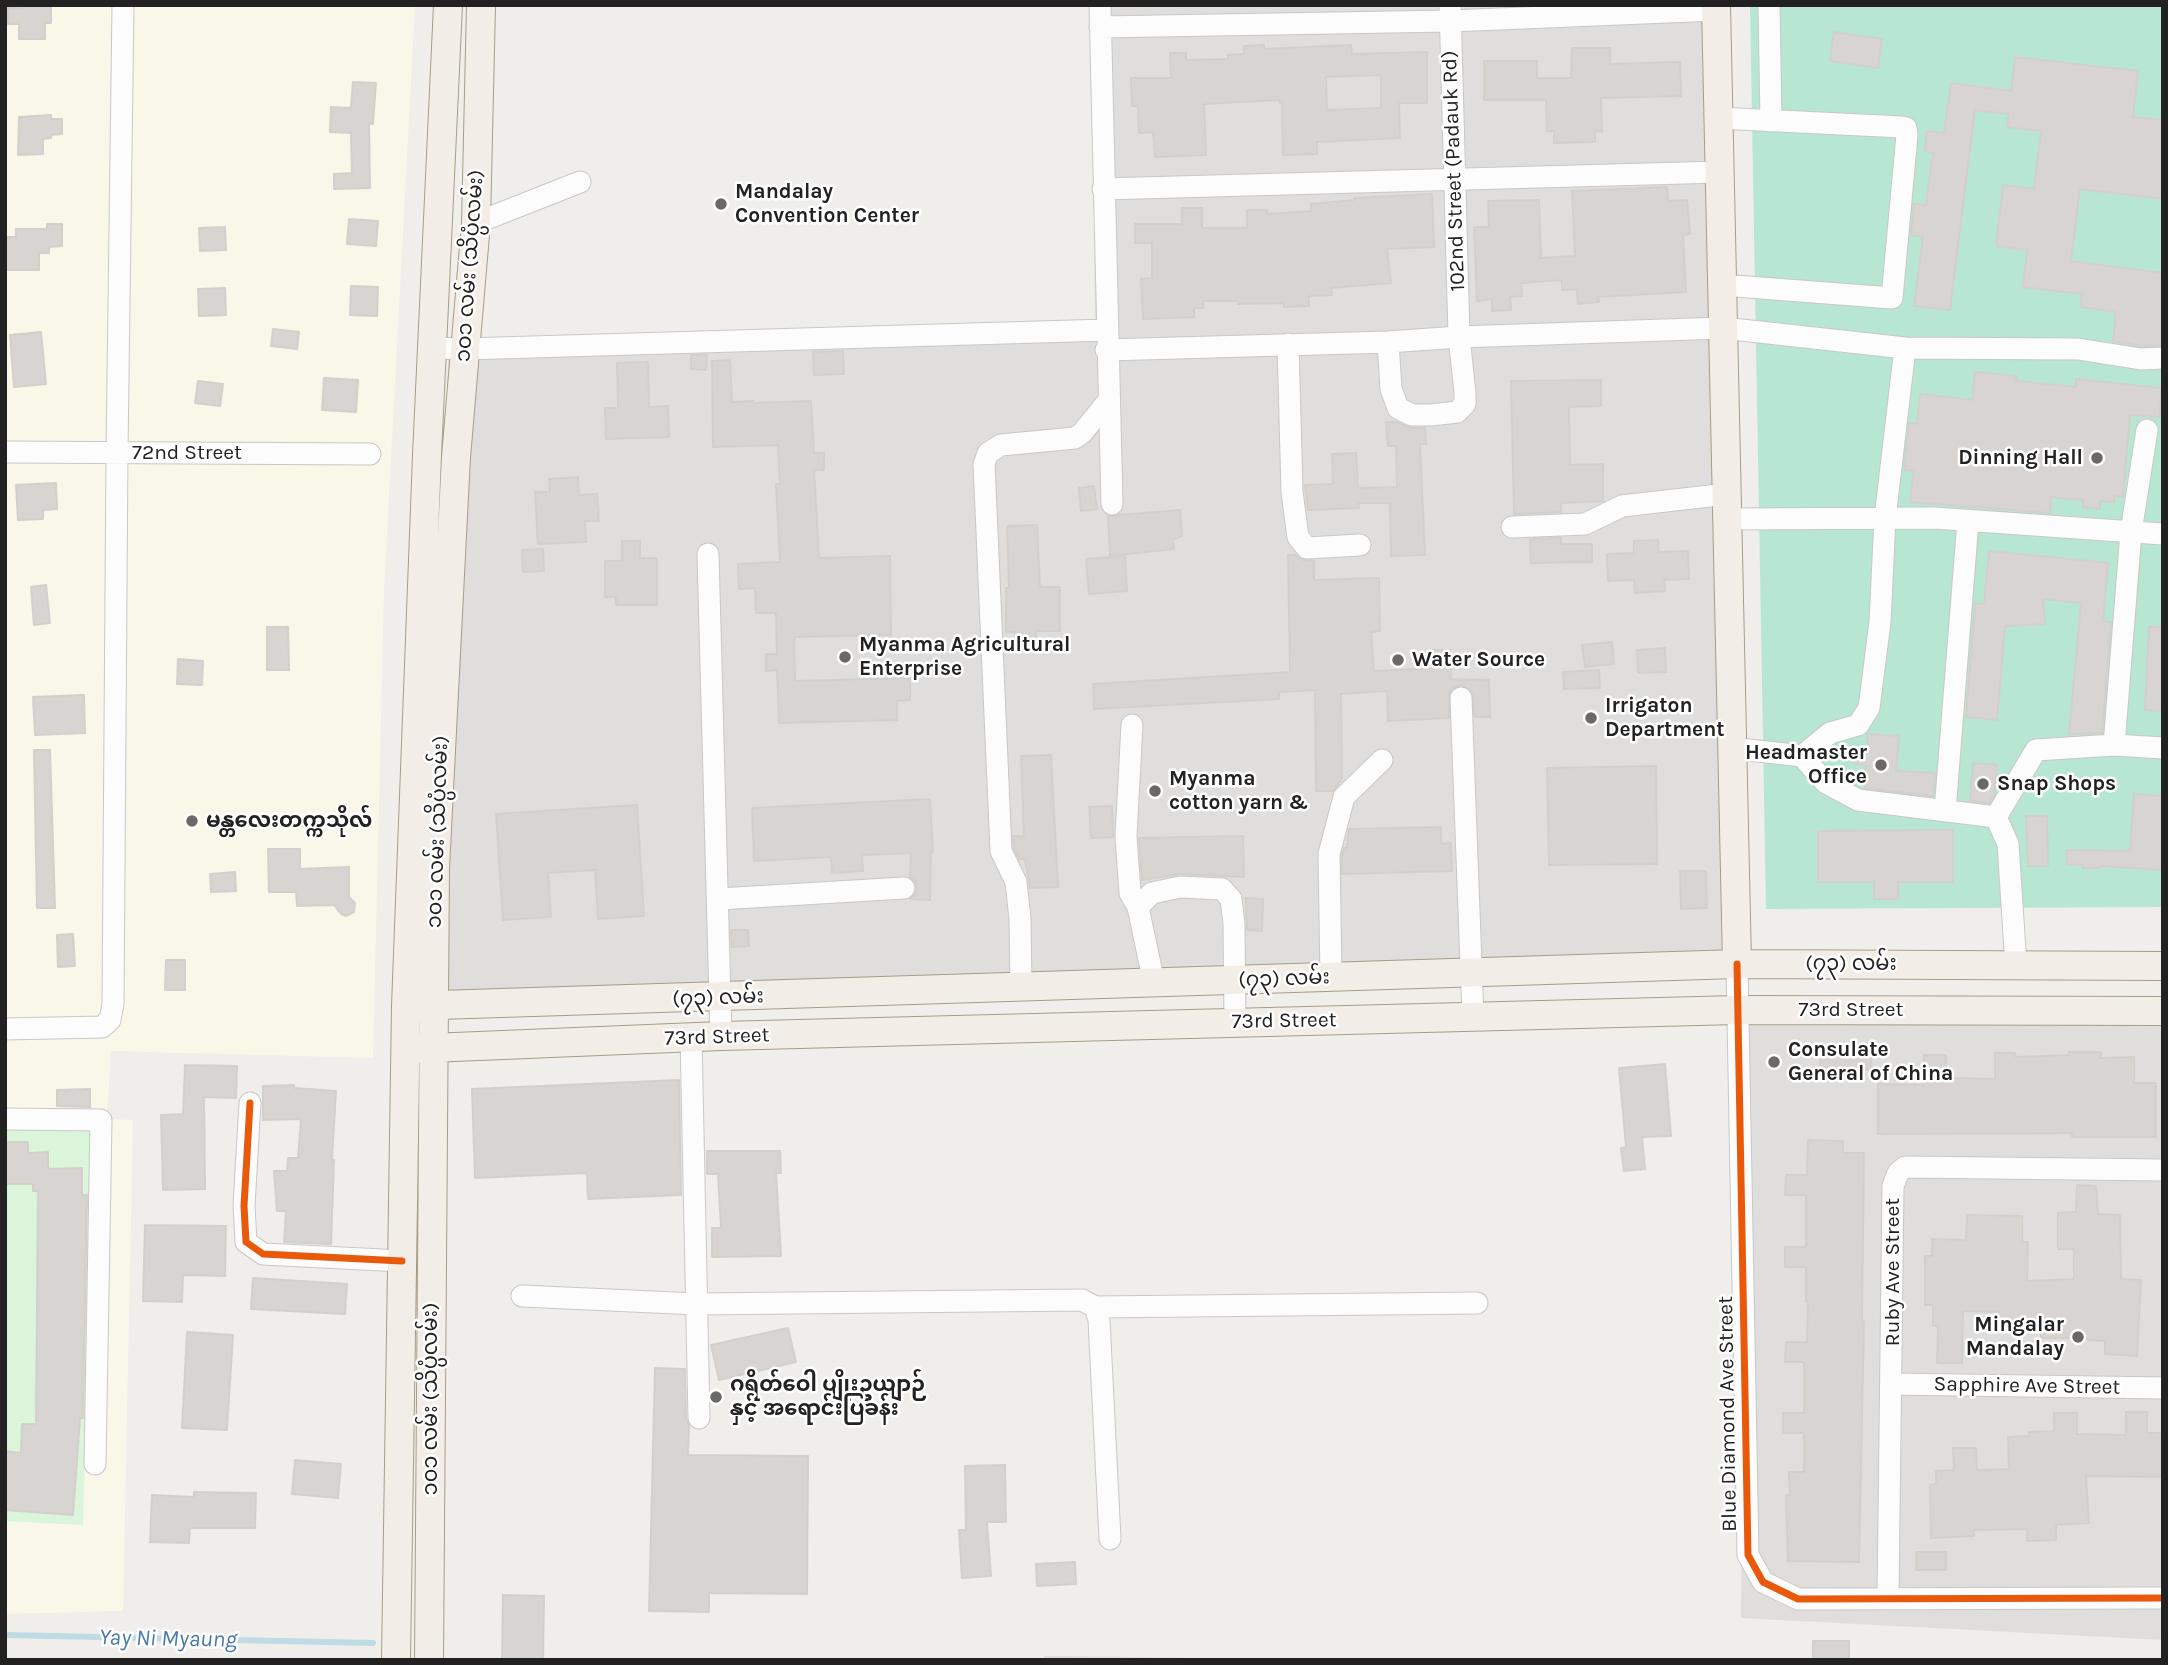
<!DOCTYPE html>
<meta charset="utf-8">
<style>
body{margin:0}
#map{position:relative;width:2168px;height:1665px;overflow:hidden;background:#f0eeeb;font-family:Karla,sans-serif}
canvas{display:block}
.frame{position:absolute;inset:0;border:7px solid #222;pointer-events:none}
</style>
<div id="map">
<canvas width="2168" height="1665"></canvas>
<div class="frame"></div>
</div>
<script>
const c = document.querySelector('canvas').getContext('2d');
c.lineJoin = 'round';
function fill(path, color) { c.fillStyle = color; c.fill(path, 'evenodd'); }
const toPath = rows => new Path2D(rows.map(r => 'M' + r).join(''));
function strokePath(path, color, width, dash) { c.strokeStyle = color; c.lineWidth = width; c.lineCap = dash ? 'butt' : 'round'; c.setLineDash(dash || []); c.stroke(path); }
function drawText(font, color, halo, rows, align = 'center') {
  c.font = font + ' Karla,"Noto Sans Myanmar",sans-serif'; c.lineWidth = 5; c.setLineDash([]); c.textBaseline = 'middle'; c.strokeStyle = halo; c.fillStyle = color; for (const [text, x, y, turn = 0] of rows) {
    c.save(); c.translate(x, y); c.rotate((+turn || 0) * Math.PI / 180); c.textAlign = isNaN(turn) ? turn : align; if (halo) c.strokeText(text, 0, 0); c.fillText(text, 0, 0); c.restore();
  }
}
const residential = toPath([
 [1092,5,1709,5,1724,955,422,996,449,340,1095,333],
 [2163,1006,2163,1640,1741,1618,1747,1015]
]);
const education = toPath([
 [5,5,415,5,384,591,373,1058,111,1051,107,1119,133,1120,123,1611,5,1614]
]);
const airport = toPath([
 [1044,1656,1068,1656,1330,1660,1043,1660]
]);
const park = toPath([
 [5,1127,93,1127,83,1525,5,1521]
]);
const pitch = toPath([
 [1750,5,2163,5,2163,907,1766,909]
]);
const stream = toPath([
 [5,1635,373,1643]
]);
const building = toPath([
 [21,5,51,5,51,23,45,23,45,39,19,39,19,24,8,24,8,8,21,8,21,5],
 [1834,32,1882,39,1878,68,1830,61,1834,32],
 [1264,45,1264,49,1351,45,1352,54,1427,52,1427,103,1399,103,1400,138,1317,142,1317,154,1283,155,1282,103,1280,103,1279,100,1204,104,1206,155,1155,157,1153,132,1139,133,1138,106,1132,106,1131,78,1171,78,1170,53,1186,53,1186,60,1228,59,1228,55,1244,54,1244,46,1264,45],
 [1381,75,1381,108,1327,110,1326,77,1381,75],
 [1572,48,1610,48,1610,64,1680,62,1681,96,1601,98,1602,132,1595,130,1595,142,1554,143,1554,131,1547,131,1546,100,1484,100,1484,61,1537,61,1537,78,1571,78,1572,48],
 [2015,57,2138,71,2133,117,2163,120,2163,199,2080,189,2071,261,2163,273,2163,345,2142,346,2113,341,2116,312,2081,307,2082,294,2023,287,2027,250,1996,246,2003,185,2034,189,2041,131,2007,127,2009,114,1975,110,1950,310,1914,306,1923,237,1911,235,1914,204,1926,205,1933,153,1925,151,1927,131,1944,133,1951,83,2011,91,2015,57],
 [353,82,376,83,373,124,369,124,370,188,334,189,334,174,352,173,351,133,330,132,331,107,351,108,353,82],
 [51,115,51,119,62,119,62,134,51,135,51,138,43,139,43,154,18,155,19,117,51,115],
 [1667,187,1668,201,1687,200,1690,234,1683,235,1686,292,1598,297,1599,302,1578,304,1577,289,1562,290,1562,280,1521,283,1522,296,1510,297,1511,310,1492,311,1492,299,1477,301,1474,227,1489,227,1488,201,1539,200,1541,258,1575,256,1572,191,1667,187],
 [1432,194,1434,247,1387,249,1391,283,1331,288,1332,295,1309,296,1309,306,1284,307,1284,303,1238,304,1238,301,1203,301,1203,308,1194,308,1194,317,1143,319,1141,279,1152,278,1152,243,1135,243,1135,224,1182,224,1182,208,1202,208,1202,228,1247,228,1247,210,1267,210,1267,214,1311,211,1311,204,1354,200,1354,198,1432,194],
 [349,219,378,221,376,246,347,244,349,219],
 [47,224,62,224,62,246,49,247,49,253,39,253,39,270,5,270,5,237,16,237,16,229,47,229,47,224],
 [225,227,226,250,200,251,199,228,225,227],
 [351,286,378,287,377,316,350,315,351,286],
 [225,288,226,315,199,316,198,289,225,288],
 [273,329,299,332,297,349,271,346,273,329],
 [41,332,46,384,14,387,10,335,41,332],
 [843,351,844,374,814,375,813,352,843,351],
 [691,355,707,355,706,370,691,369,691,355],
 [730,360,732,402,753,401,754,403,811,401,814,453,824,453,824,470,814,470,819,558,890,556,891,635,794,637,795,681,910,678,910,700,897,701,897,720,779,723,777,670,766,671,766,654,777,654,776,613,756,613,755,588,739,589,738,564,780,562,776,484,780,484,778,445,713,447,712,361,730,360],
 [648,362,649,407,668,406,669,437,606,439,605,408,618,408,617,363,648,362],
 [1975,372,2017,376,2016,381,2076,387,2076,379,2161,388,2160,417,2130,415,2123,497,2114,496,2114,502,2100,501,2100,509,2083,507,2083,500,2051,497,2050,513,1910,502,1914,471,1904,470,1909,423,1917,424,1920,394,1972,400,1975,372],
 [324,378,358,380,356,412,322,410,324,378],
 [1601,380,1601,406,1569,407,1570,465,1603,464,1603,501,1561,503,1561,512,1514,514,1511,381,1601,380],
 [198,381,223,384,220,406,195,403,198,381],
 [1386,422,1396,422,1411,428,1425,428,1426,444,1420,444,1425,555,1391,556,1390,503,1358,503,1359,508,1308,510,1305,485,1333,484,1332,454,1356,453,1358,488,1397,487,1396,446,1388,446,1386,422],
 [578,477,579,495,597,494,599,521,585,521,586,542,538,544,535,492,550,492,549,479,578,477],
 [56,483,57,509,43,510,43,519,18,520,16,485,56,483],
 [1094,486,1097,509,1081,511,1079,488,1094,486],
 [1180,510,1182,536,1173,539,1174,549,1110,556,1108,516,1180,510],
 [1037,525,1040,587,1060,587,1060,631,1036,631,1036,650,1016,649,1015,632,1006,632,1006,588,1009,588,1007,526,1037,525],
 [1561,538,1561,544,1592,544,1592,562,1531,563,1530,539,1561,538],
 [1658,540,1659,552,1688,551,1689,579,1664,580,1665,591,1635,593,1634,580,1608,581,1607,554,1634,553,1634,541,1658,540],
 [622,541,640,541,640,558,657,558,657,605,616,605,616,597,605,597,605,561,622,561,622,541],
 [543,549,544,571,523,572,522,550,543,549],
 [1989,551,2108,563,2103,621,2111,622,2102,733,2069,734,2081,603,2043,599,2045,624,2005,626,1997,720,1966,717,1975,603,1984,604,1989,551],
 [1288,555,1296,555,1302,560,1314,561,1314,580,1379,578,1380,631,1371,632,1374,671,1433,668,1432,650,1450,650,1451,679,1489,680,1490,717,1475,717,1472,692,1461,685,1455,687,1449,693,1449,718,1388,721,1387,691,1341,694,1342,779,1333,791,1316,791,1315,690,1279,692,1279,699,1094,709,1093,684,1290,672,1288,555],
 [1125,556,1127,591,1089,594,1086,559,1125,556],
 [46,585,50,623,34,625,31,587,46,585],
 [267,627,288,627,289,670,267,670,267,627],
 [2149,627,2163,627,2163,711,2145,710,2149,627],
 [1612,642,1614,664,1585,667,1582,645,1612,642],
 [1665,648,1666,672,1638,673,1637,650,1665,648],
 [178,659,203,661,202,685,177,684,178,659],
 [1599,670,1600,688,1564,689,1563,672,1599,670],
 [84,695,85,733,35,735,33,697,84,695],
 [1868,734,1899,736,1896,771,1935,773,1933,796,1865,788,1866,765,1854,764,1856,748,1867,749,1868,734],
 [34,750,50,750,55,908,37,908,34,750],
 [1051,755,1058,887,1030,888,1025,859,1019,859,1014,848,1013,836,1024,836,1021,756,1051,755],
 [1973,763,1997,765,1994,795,1989,803,1970,801,1973,763],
 [1656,766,1657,864,1549,865,1547,768,1656,766],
 [2134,794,2163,796,2163,870,2101,866,2101,868,2083,868,2083,865,2067,864,2067,850,2130,851,2134,794],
 [930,799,933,852,931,852,930,900,910,899,915,894,917,888,915,881,910,877,911,853,862,855,863,871,832,873,831,857,754,861,752,808,930,799],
 [637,805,644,916,598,919,595,870,548,873,551,917,503,920,496,814,637,805],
 [1112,806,1113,837,1091,838,1089,807,1112,806],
 [2026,816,2047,816,2048,866,2028,866,2026,816],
 [1441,827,1441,844,1451,843,1452,871,1342,874,1342,856,1344,848,1347,848,1349,829,1441,827],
 [1953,830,1953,882,1898,882,1898,899,1874,899,1874,882,1818,882,1818,831,1953,830],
 [1243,836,1244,877,1180,874,1142,880,1139,838,1243,836],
 [268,849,300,849,300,869,349,867,349,897,355,903,354,912,346,916,341,914,334,905,297,906,296,892,269,892,268,849],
 [1680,871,1706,871,1707,908,1681,909,1680,871],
 [235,872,236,891,211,892,210,874,235,872],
 [1246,898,1263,899,1262,931,1247,930,1246,898],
 [731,930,748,930,749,946,732,947,731,930],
 [73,934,75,966,58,967,57,935,73,934],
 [166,960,185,960,185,990,165,990,166,960],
 [1821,1047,1872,1051,1871,1070,1820,1067,1821,1047],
 [2069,1052,2101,1052,2101,1058,2134,1057,2134,1083,2156,1083,2156,1137,2072,1137,2072,1133,1878,1134,1878,1084,1924,1085,1924,1055,1946,1055,1946,1078,1995,1079,1995,1053,2015,1053,2015,1057,2069,1055,2069,1052],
 [1665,1064,1671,1136,1642,1137,1645,1169,1624,1171,1621,1148,1626,1147,1619,1068,1665,1064],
 [185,1065,237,1066,236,1098,204,1097,205,1189,163,1190,161,1115,183,1114,185,1065],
 [679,1080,681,1195,588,1199,587,1173,475,1178,472,1089,679,1080],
 [294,1085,294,1088,336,1091,332,1160,334,1160,331,1244,284,1242,286,1211,277,1211,274,1171,287,1171,288,1158,298,1158,301,1119,263,1120,263,1086,294,1085],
 [90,1089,90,1107,57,1106,57,1090,90,1089],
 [1808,1140,1843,1141,1843,1153,1864,1153,1862,1321,1864,1321,1859,1562,1788,1561,1786,1495,1790,1495,1789,1472,1804,1472,1804,1433,1783,1433,1783,1413,1804,1413,1804,1362,1785,1362,1786,1342,1807,1342,1808,1302,1806,1302,1806,1267,1785,1267,1785,1247,1806,1247,1806,1195,1785,1195,1786,1175,1807,1175,1808,1140],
 [5,1142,28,1142,28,1153,48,1152,48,1169,82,1168,82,1195,87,1195,83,1418,80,1418,73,1515,5,1510,5,1451,21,1453,22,1424,36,1424,38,1191,33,1191,33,1184,5,1184,5,1142],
 [707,1151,780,1151,781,1173,776,1173,781,1256,712,1257,712,1228,721,1228,718,1174,707,1174,707,1151],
 [2077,1185,2096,1186,2098,1214,2120,1215,2121,1279,2141,1280,2137,1356,2105,1354,2105,1341,2088,1340,2088,1338,2041,1338,2041,1324,2035,1323,2035,1320,1999,1319,1999,1312,1963,1311,1962,1363,1937,1363,1938,1326,1933,1326,1933,1305,1925,1305,1925,1256,1932,1256,1932,1239,1966,1240,1967,1215,2022,1216,2022,1242,2028,1242,2027,1281,2074,1279,2074,1249,2058,1249,2058,1213,2076,1212,2077,1185],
 [145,1225,226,1226,225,1276,183,1275,182,1302,143,1301,145,1225],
 [253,1278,347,1284,345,1314,251,1309,253,1278],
 [788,1328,796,1362,719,1380,711,1345,788,1328],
 [187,1332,233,1335,227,1430,182,1428,187,1332],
 [655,1368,685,1369,686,1418,689,1426,688,1455,808,1456,807,1594,709,1593,709,1612,649,1611,655,1368],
 [2126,1412,2147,1412,2147,1433,2163,1433,2163,1477,2086,1476,2089,1523,2056,1525,2056,1540,2027,1541,2027,1529,1973,1530,1974,1536,1931,1538,1930,1485,1936,1484,1936,1471,1954,1470,1953,1448,1976,1448,1977,1470,2009,1469,2008,1437,2029,1436,2029,1432,2054,1431,2054,1413,2077,1413,2077,1434,2126,1435,2126,1412],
 [295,1460,341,1464,338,1498,292,1494,295,1460],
 [1005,1465,1006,1522,987,1522,991,1576,962,1578,959,1530,966,1530,965,1466,1005,1465],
 [194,1492,256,1493,255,1528,190,1528,189,1543,150,1542,152,1495,194,1497,194,1492],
 [1916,1552,1946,1552,1946,1570,1916,1570,1916,1552],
 [1075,1562,1076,1584,1037,1586,1036,1564,1075,1562],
 [503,1595,544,1596,543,1660,502,1660,503,1595],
 [1813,1641,1849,1641,1849,1660,1813,1660,1813,1641]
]);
const minor = toPath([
 [1100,5,1112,504],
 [1769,5,1771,121],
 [1100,27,1450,21,1716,10],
 [1718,118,1902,127,1906,128,1907,135,1892,298,1722,285],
 [1103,189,1720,172],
 [476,223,580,182],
 [1388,342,1391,389,1398,408,1412,415,1431,415,1457,412,1465,404,1465,393,1459,337,1450,5],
 [1288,344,1292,492,1298,537,1307,548,1360,545],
 [432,348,464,349,1106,330],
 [1106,350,1388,342,1459,337,1723,328,1905,348,2078,349,2141,359,2163,358],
 [5,452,370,454],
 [1727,519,1934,518,2163,534],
 [1512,527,1585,524,1622,506,1727,494],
 [708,554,721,1036],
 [1461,698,1473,1017],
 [1132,725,1126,836,1130,893,1138,907,1154,983],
 [2114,745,2131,532,2147,430],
 [1732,748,1802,756,1826,783,1858,800,1996,817,2008,844,2016,965],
 [1802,756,1830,733,1858,725,1869,708,1880,622,1885,518,1905,348],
 [1945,811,1968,521],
 [1996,817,2036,750,2114,745,2163,748],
 [719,899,904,888],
 [1138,907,1152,893,1180,887,1222,889,1231,899,1234,924,1235,1023],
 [1737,964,1748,1555,1763,1582,1798,1599,2163,1598],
 [1331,977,1329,854,1344,797,1382,760],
 [1021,987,1020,919,1016,882,1001,851,984,464,988,453,1001,445,1075,438,1082,433,1108,401],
 [5,1029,102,1027,110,1020,113,1004,117,452,123,5],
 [691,1037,699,1418],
 [250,1103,244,1206,246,1242,263,1254,402,1261],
 [5,1119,101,1120,95,1464],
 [522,1296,697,1304,1082,1300,1095,1307,1099,1320,1110,1539],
 [1095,1307,1477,1303],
 [1892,1384,2163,1388],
 [1888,1597,1893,1186,1898,1173,1905,1167,2163,1170]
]);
const major = toPath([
 [1716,5,1737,964],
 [406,1006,1737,964,2163,966],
 [406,1049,721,1036,1737,1010,2163,1011],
 [396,1660,406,1006,427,455,448,5],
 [429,1660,435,868,456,457,476,223,481,5]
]);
const cycleway = toPath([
 [1737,964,1748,1555,1763,1582,1798,1599,2163,1598],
 [250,1103,244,1206,246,1242,263,1254,402,1261]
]);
const markers = [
 [721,204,7,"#6a6968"],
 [2097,458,7,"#6a6968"],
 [845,657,7,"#6a6968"],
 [1398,660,7,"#6a6968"],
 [1591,718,7,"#6a6968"],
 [1881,765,7,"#6a6968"],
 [1983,784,7,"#6a6968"],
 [1155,791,7,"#6a6968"],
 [192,821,7,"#6a6968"],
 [1774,1062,7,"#6a6968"],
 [2078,1337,7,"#6a6968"],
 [716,1397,7,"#6a6968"]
];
const streetNames = [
 ["102nd Street (Padauk Rd)",1454,171,-92],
 ["၁၀၁ လမ်း (သိပ္ပံလမ်း)",470,266,-86],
 ["72nd Street",187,453],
 ["၁၀၁ လမ်း (သိပ္ပံလမ်း)",438,832,-88],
 ["(၇၃) လမ်း",1851,964],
 ["(၇၃) လမ်း",1284,979,-2],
 ["(၇၃) လမ်း",718,998,-2],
 ["73rd Street",1851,1010],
 ["73rd Street",1284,1021,-1],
 ["73rd Street",717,1037,-2],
 ["Ruby Ave Street",1893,1272,-90],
 ["Sapphire Ave Street",2027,1386,1],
 ["၁၀၁ လမ်း (သိပ္ပံလမ်း)",431,1399,-90],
 ["Blue Diamond Ave Street",1728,1414,-91]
];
const poiNames = [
 ["Mandalay",735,192],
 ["Convention Center",735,216],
 ["Dinning Hall",2083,458,"right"],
 ["Myanma Agricultural",859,645],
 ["Enterprise",859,669],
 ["Water Source",1412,660],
 ["Irrigaton",1605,706],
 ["Department",1605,730],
 ["Headmaster",1867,753,"right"],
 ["Office",1867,777,"right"],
 ["Myanma",1169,779],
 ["cotton yarn &",1169,803],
 ["Snap Shops",1997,784],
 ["မန္တလေးတက္ကသိုလ်",206,821],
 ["Consulate",1788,1050],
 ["General of China",1788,1074],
 ["Mingalar",2064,1325,"right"],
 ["Mandalay",2064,1349,"right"],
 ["ဂရိတ်ဝေါ ပျိုးဥယျာဉ်",730,1385],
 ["နှင့် အရောင်းပြခန်း",730,1409]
];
const waterNames = [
 ["Yay Ni Myaung",168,1639,1]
];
fill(residential, '#dfdedc');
fill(education, '#f8f7e8');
fill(airport, '#e0deda');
fill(park, '#daf5da');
fill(pitch, '#b7e6d2');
strokePath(stream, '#bfdbe3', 6);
fill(building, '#d7d4d2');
strokePath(building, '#d3d0cc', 2);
strokePath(minor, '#c9c8c7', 23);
strokePath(major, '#a79c86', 30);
strokePath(minor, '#fdfcfc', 21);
strokePath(major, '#f3ede7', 28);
strokePath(cycleway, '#e8590c', 7);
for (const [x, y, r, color] of markers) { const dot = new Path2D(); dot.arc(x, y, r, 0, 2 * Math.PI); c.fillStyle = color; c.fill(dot); strokePath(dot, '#fff', 2.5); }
drawText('21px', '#222', '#fff', streetNames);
drawText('bold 21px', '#222', '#fff', poiNames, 'left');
drawText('italic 23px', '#4a7aab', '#fff', waterNames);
</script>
